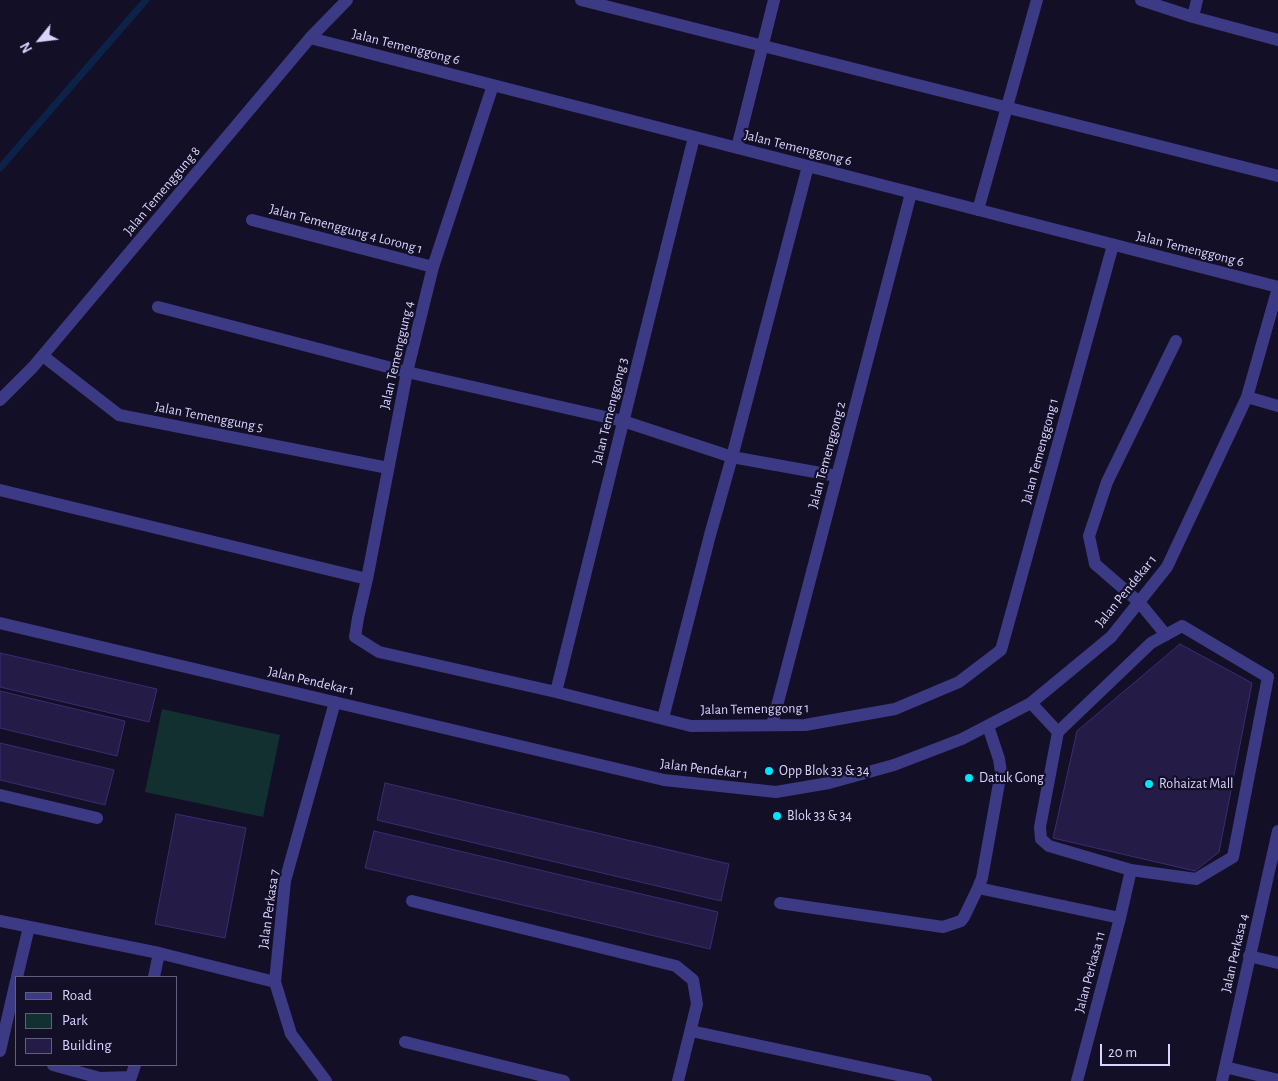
<!DOCTYPE html>
<style>
body{margin:0}
#map{position:relative;width:1278px;height:1081px;overflow:hidden;background:#130f26;font-family:"Alegreya Sans",sans-serif}
canvas{display:block}
.legend{position:absolute;left:15px;top:976px;width:162px;height:90px;box-sizing:border-box;background:#130f26;border:1px solid #625e7d;margin:0;padding:6px 9px;list-style:none;font-size:15px;color:#d9d4ff}
.legend li{display:flex;align-items:center;gap:10px;height:25px}
.legend b{width:25px;border:1px solid #625e7d}
.north{position:absolute;left:15px;top:15px;width:50px;height:50px;-webkit-text-stroke:4px #130f26;paint-order:stroke;rotate:241deg;font-size:14px;font-weight:700;line-height:20px;text-align:center;color:#d9d4ff}
.north::after{content:'';display:block;margin:auto;width:18px;height:22px;background:#d9d4ff;clip-path:polygon(50% 0,100% 100%,50% 72%,0 100%)}
.scale{position:absolute;left:1100px;top:1044px;width:70px;height:22px;box-sizing:border-box;border:2px solid #d9d4ff;border-top:0;padding-left:6px;font-size:15px;line-height:18px;white-space:nowrap;color:#d9d4ff;-webkit-text-stroke:4px #130f26;paint-order:stroke}
</style>
<div id="map">
<canvas width="1278" height="1081"></canvas>
<ul class="legend">
<li><b style="height:6px;background:#3d3a85"></b>Road</li>
<li><b style="height:14px;background:#12302f"></b>Park</li>
<li><b style="height:14px;background:#241b47"></b>Building</li>
</ul>
<div class="north">N</div>
<div class="scale">20 m</div>
</div>
<script>
const c = document.querySelector('canvas').getContext('2d');
c.lineJoin = 'round';
function fill(path, color) { c.fillStyle = color; c.fill(path, 'evenodd'); }
const toPath = rows => new Path2D(rows.map(r => 'M' + r).join(''));
function strokePath(path, color, width, dash) { c.strokeStyle = color; c.lineWidth = width; c.lineCap = dash ? 'butt' : 'round'; c.setLineDash(dash || []); c.stroke(path); }
function drawText(font, color, halo, rows, align = 'center') {
  c.font = font + ' "Alegreya Sans",sans-serif'; c.lineWidth = 4.5; c.setLineDash([]); c.textBaseline = 'middle'; c.strokeStyle = halo; c.fillStyle = color; for (const [text, x, y, turn = 0] of rows) {
    c.save(); c.translate(x, y); c.rotate((+turn || 0) * Math.PI / 180); c.textAlign = isNaN(turn) ? turn : align; if (halo) c.strokeText(text, 0, 0); c.fillText(text, 0, 0); c.restore();
  }
}
const green = toPath([
 [162,709,280,735,263,817,145,792]
]);
const stream = toPath([
 [0,168,146,0]
]);
const building = toPath([
 [1180,644,1252,683,1219,852,1195,871,1053,838,1077,731,1180,644],
 [0,653,157,689,149,722,0,687,0,653],
 [0,691,125,721,117,756,0,728,0,691],
 [0,743,114,770,105,805,0,780,0,743],
 [385,783,729,864,721,901,377,820,385,783],
 [176,814,246,828,225,938,155,924,176,814],
 [374,831,718,912,710,949,365,868,374,831]
]);
const minor = toPath([
 [581,0,1278,176],
 [1141,0,1193,17,1278,40],
 [1193,17,1197,0],
 [310,38,1278,287],
 [493,85,433,267,407,372,367,579,358,618,355,637,379,652,556,692,691,726,805,725,895,709,959,682,1001,650,1113,245],
 [737,148,774,0],
 [978,210,1037,0],
 [252,220,433,267],
 [158,307,407,372,623,421,732,457,837,476],
 [43,356,119,415,388,468],
 [1247,397,1278,406],
 [0,400,33,367,310,38,347,0],
 [0,490,367,579],
 [0,623,664,780,776,792,829,783,894,765,962,739,1031,703,1111,637,1167,567,1247,397,1278,288],
 [1182,626,1268,677,1233,857,1196,879,1131,870,1049,846,1041,839,1040,827,1058,732,1151,643,1182,626],
 [1166,635,1139,602,1095,564,1089,536,1107,482,1176,341],
 [556,692,694,137],
 [1031,703,1058,732],
 [663,718,710,535,732,457,808,166],
 [772,725,911,193],
 [988,726,999,759,1001,772,982,878,978,888,1120,918],
 [0,795,97,818],
 [412,901,676,966,693,980,697,1004,678,1081],
 [780,903,943,927,961,921,964,917,978,888],
 [0,921,159,953,275,982],
 [1249,956,1278,963],
 [17,977,29,927],
 [154,977,159,953],
 [691,1031,926,1081],
 [405,1042,564,1081],
 [0,1051,16,981],
 [53,1065,100,1078,131,1077,135,1065],
 [1225,1067,1278,1080],
 [326,1081,291,1034,275,982,285,881,335,702],
 [1077,1081,1120,918,1131,870],
 [1222,1081,1278,831]
]);
const markers = [
 [769,771,5,"#00e5ff"],
 [969,778,5,"#00e5ff"],
 [1149,784,5,"#00e5ff"],
 [777,816,5,"#00e5ff"]
];
const streetNames = [
 ["Jalan Temenggong 6",406,47,14],
 ["Jalan Temenggong 6",798,148,14],
 ["Jalan Temenggung 8",162,191,-50],
 ["Jalan Temenggung 4 Lorong 1",346,229,15],
 ["Jalan Temenggong 6",1190,249,14],
 ["Jalan Temenggung 4",397,355,-77],
 ["Jalan Temenggong 3",610,411,-76],
 ["Jalan Temenggung 5",209,417,11],
 ["Jalan Temenggong 1",1040,451,-75],
 ["Jalan Temenggong 2",827,455,-75],
 ["Jalan Pendekar 1",1126,591,-51],
 ["Jalan Pendekar 1",311,681,13],
 ["Jalan Temenggong 1",755,709,-1],
 ["Jalan Pendekar 1",704,769,7],
 ["Jalan Perkasa 7",269,909,-82],
 ["Jalan Perkasa 4",1235,953,-77],
 ["Jalan Perkasa 11",1090,972,-75]
];
const poiNames = [
 ["Opp Blok 33 & 34",779,771],
 ["Datuk Gong",979,778],
 ["Rohaizat Mall",1159,784],
 ["Blok 33 & 34",787,816]
];
fill(green, '#12302f');
strokePath(stream, '#0c2248', 7);
fill(building, '#241b47');
strokePath(building, '#3b2d73', 1);
strokePath(minor, '#3d3a85', 12);
for (const [x, y, r, color] of markers) { const dot = new Path2D(); dot.arc(x, y, r, 0, 2 * Math.PI); c.fillStyle = color; c.fill(dot); strokePath(dot, '#130f26', 2); }
drawText('14px', '#d9d4ff', '#130f26', streetNames);
drawText('14px', '#d9d4ff', '#130f26', poiNames, 'left');
</script>
